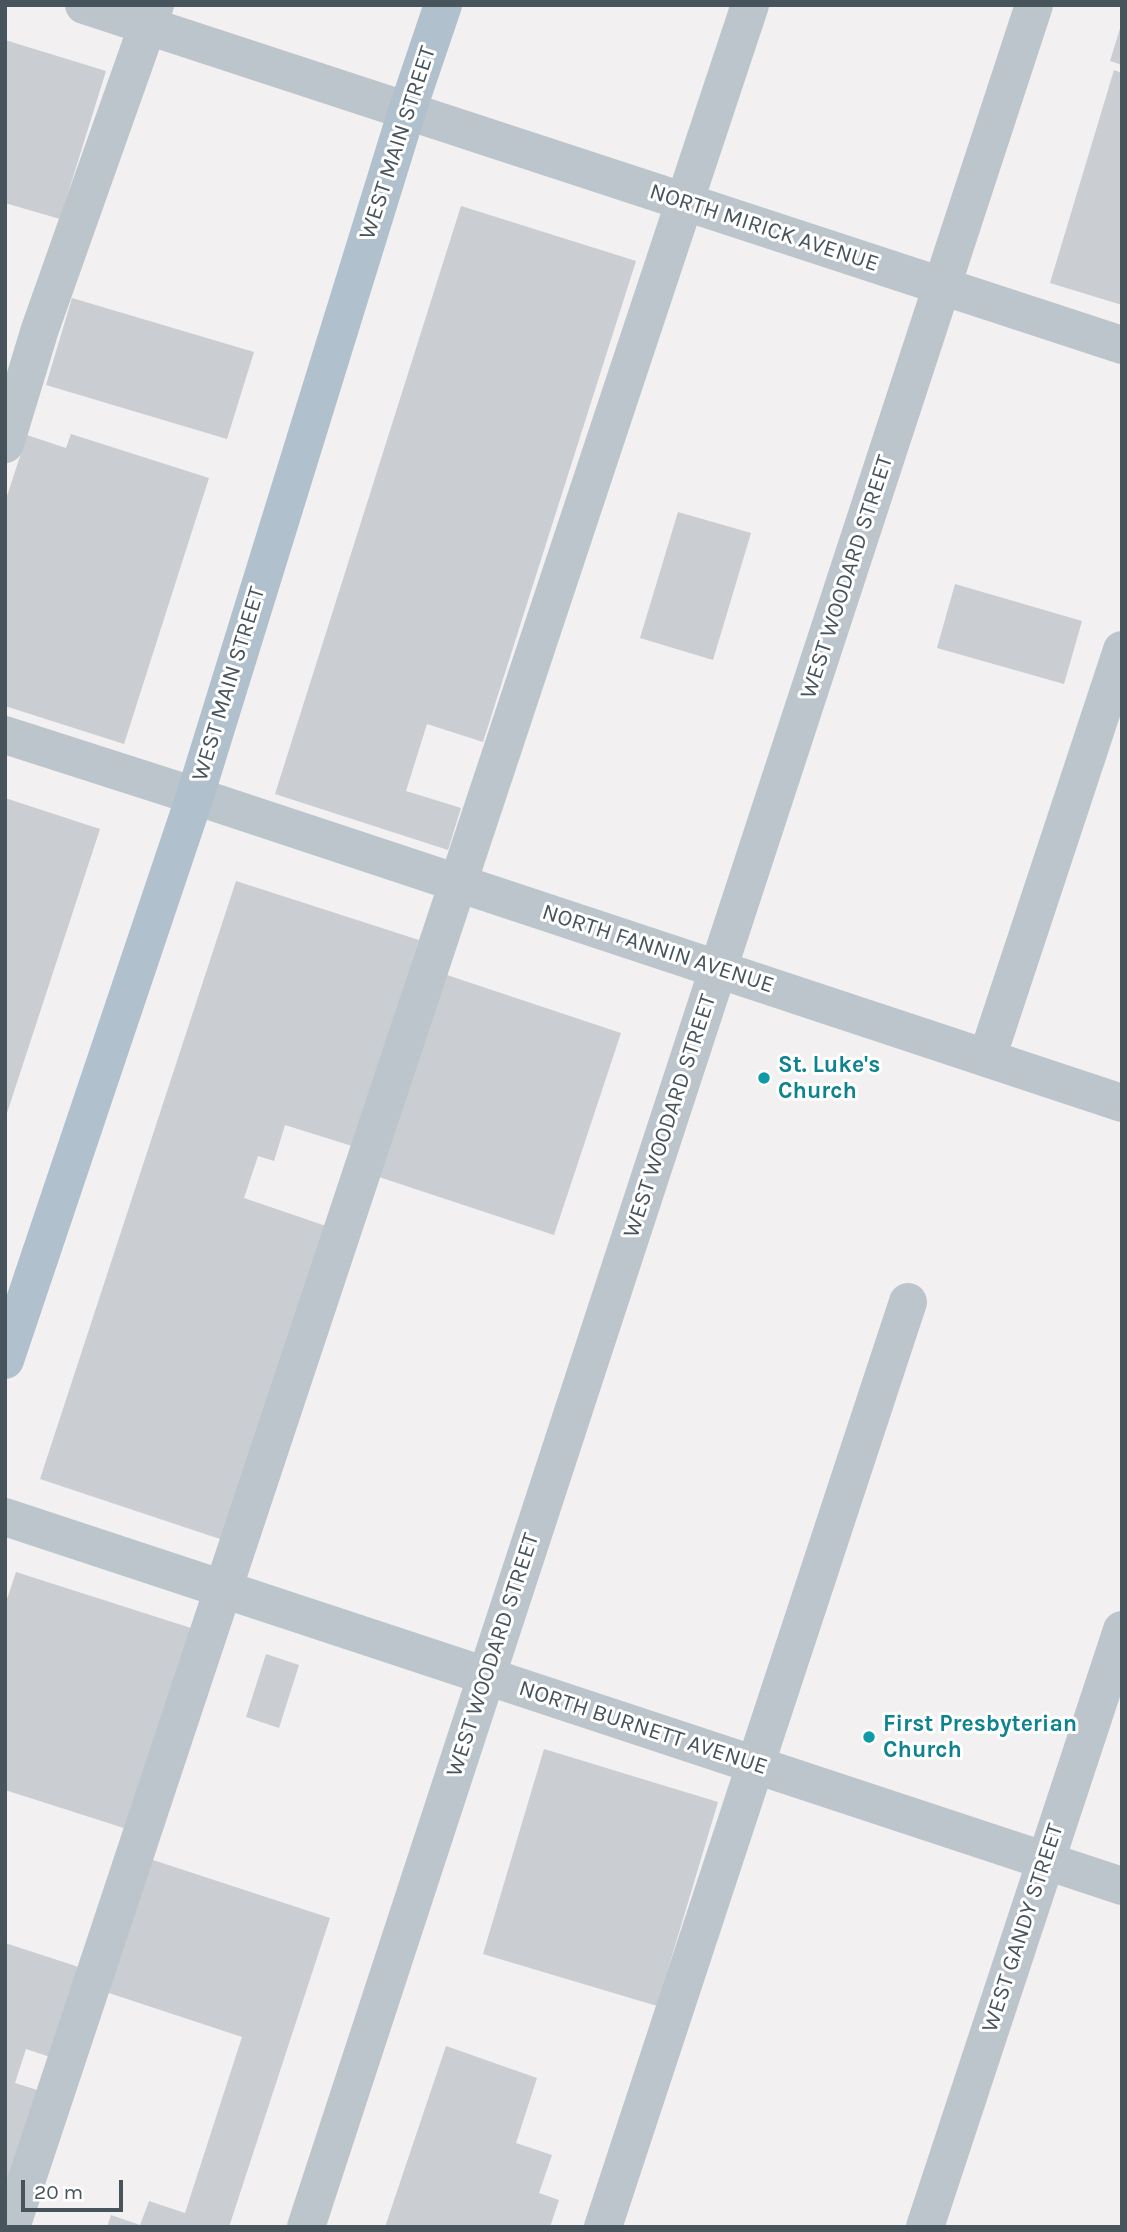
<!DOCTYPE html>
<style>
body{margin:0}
#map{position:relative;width:1127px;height:2232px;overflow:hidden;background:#f2f0f0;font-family:Karla,sans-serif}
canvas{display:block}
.frame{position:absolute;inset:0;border:7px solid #48545c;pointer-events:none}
.scale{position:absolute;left:21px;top:2180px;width:102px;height:32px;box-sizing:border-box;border:4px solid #48545c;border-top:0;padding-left:9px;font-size:21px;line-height:24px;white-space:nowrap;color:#48545c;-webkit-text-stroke:5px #fff;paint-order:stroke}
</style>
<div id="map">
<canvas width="1127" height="2232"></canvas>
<div class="frame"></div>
<div class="scale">20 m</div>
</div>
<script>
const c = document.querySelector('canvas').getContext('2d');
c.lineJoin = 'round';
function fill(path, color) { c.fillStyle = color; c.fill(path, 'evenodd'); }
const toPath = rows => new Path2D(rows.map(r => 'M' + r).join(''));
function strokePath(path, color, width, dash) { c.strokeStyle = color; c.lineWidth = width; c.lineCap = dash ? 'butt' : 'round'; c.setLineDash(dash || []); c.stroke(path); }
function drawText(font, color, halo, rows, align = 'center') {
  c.font = font + ' Karla,sans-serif'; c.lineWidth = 6; c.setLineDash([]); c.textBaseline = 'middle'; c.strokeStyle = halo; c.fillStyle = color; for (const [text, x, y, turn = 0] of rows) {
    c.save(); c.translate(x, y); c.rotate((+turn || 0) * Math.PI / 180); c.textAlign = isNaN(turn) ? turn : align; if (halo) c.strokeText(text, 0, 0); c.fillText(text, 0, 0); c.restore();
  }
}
const building = toPath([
 [1121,25,1122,25,1122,65,1110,61],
 [5,40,106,71,60,219,5,203],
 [1114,70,1122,73,1122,305,1050,283],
 [461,206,636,261,483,742,427,724,406,791,461,808,448,850,275,794],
 [72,298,254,352,227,439,46,385],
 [71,434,209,478,124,744,5,706,5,502,27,435,66,448],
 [678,512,751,533,713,660,640,638],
 [955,584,1082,621,1064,684,937,648],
 [5,798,100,829,6,1116,5,1116],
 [236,881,419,940,352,1146,285,1125,274,1161,258,1156,244,1198,326,1226,223,1540,40,1479],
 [441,973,621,1033,554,1235,373,1175],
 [16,1572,191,1628,127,1829,5,1790,5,1605],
 [266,1654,299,1665,279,1728,246,1717],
 [544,1749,718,1802,657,2006,483,1954],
 [150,1859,330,1918,229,2227,107,2227,111,2215,140,2225,149,2201,185,2213,242,2037,106,1992],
 [5,1943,85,1969,56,2059,26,2049,15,2083,47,2093,5,2219],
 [446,2046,537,2078,516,2143,552,2155,539,2193,559,2200,550,2227,385,2227]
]);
const minor = toPath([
 [84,5,1122,345],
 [5,444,40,329,155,5],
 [5,735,195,796,1122,1103],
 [987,1058,1122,650],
 [5,1517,1122,1886],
 [11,2227,750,5],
 [306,2227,1034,5],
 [603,2227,908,1302],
 [925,2227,1122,1630]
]);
const major = toPath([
 [5,1360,195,796,407,111,443,5]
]);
const markers = [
 [764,1078,7,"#0f9aa8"],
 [869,1737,7,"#0f9aa8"]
];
const streetNames = [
 ["WEST MAIN STREET",398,143,-72],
 ["NORTH MIRICK AVENUE",764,228,18],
 ["WEST WOODARD STREET",847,577,-72],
 ["WEST MAIN STREET",229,684,-73],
 ["NORTH FANNIN AVENUE",658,949,18],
 ["WEST WOODARD STREET",670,1116,-72],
 ["WEST WOODARD STREET",493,1655,-72],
 ["NORTH BURNETT AVENUE",643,1728,18],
 ["WEST GANDY STREET",1023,1928,-72]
];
const cultureNames = [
 ["St. Luke's",778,1065],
 ["Church",778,1091],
 ["First Presbyterian",883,1724],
 ["Church",883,1750]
];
fill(building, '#cacdd2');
strokePath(minor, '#bcc5cc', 38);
strokePath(major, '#b1c0cd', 38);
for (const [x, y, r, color] of markers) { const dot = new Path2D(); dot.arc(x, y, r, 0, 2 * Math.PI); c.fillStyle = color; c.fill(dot); strokePath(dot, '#fff', 2.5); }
drawText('23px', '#48545c', '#fff', streetNames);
drawText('bold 23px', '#0d838f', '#fff', cultureNames, 'left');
</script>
